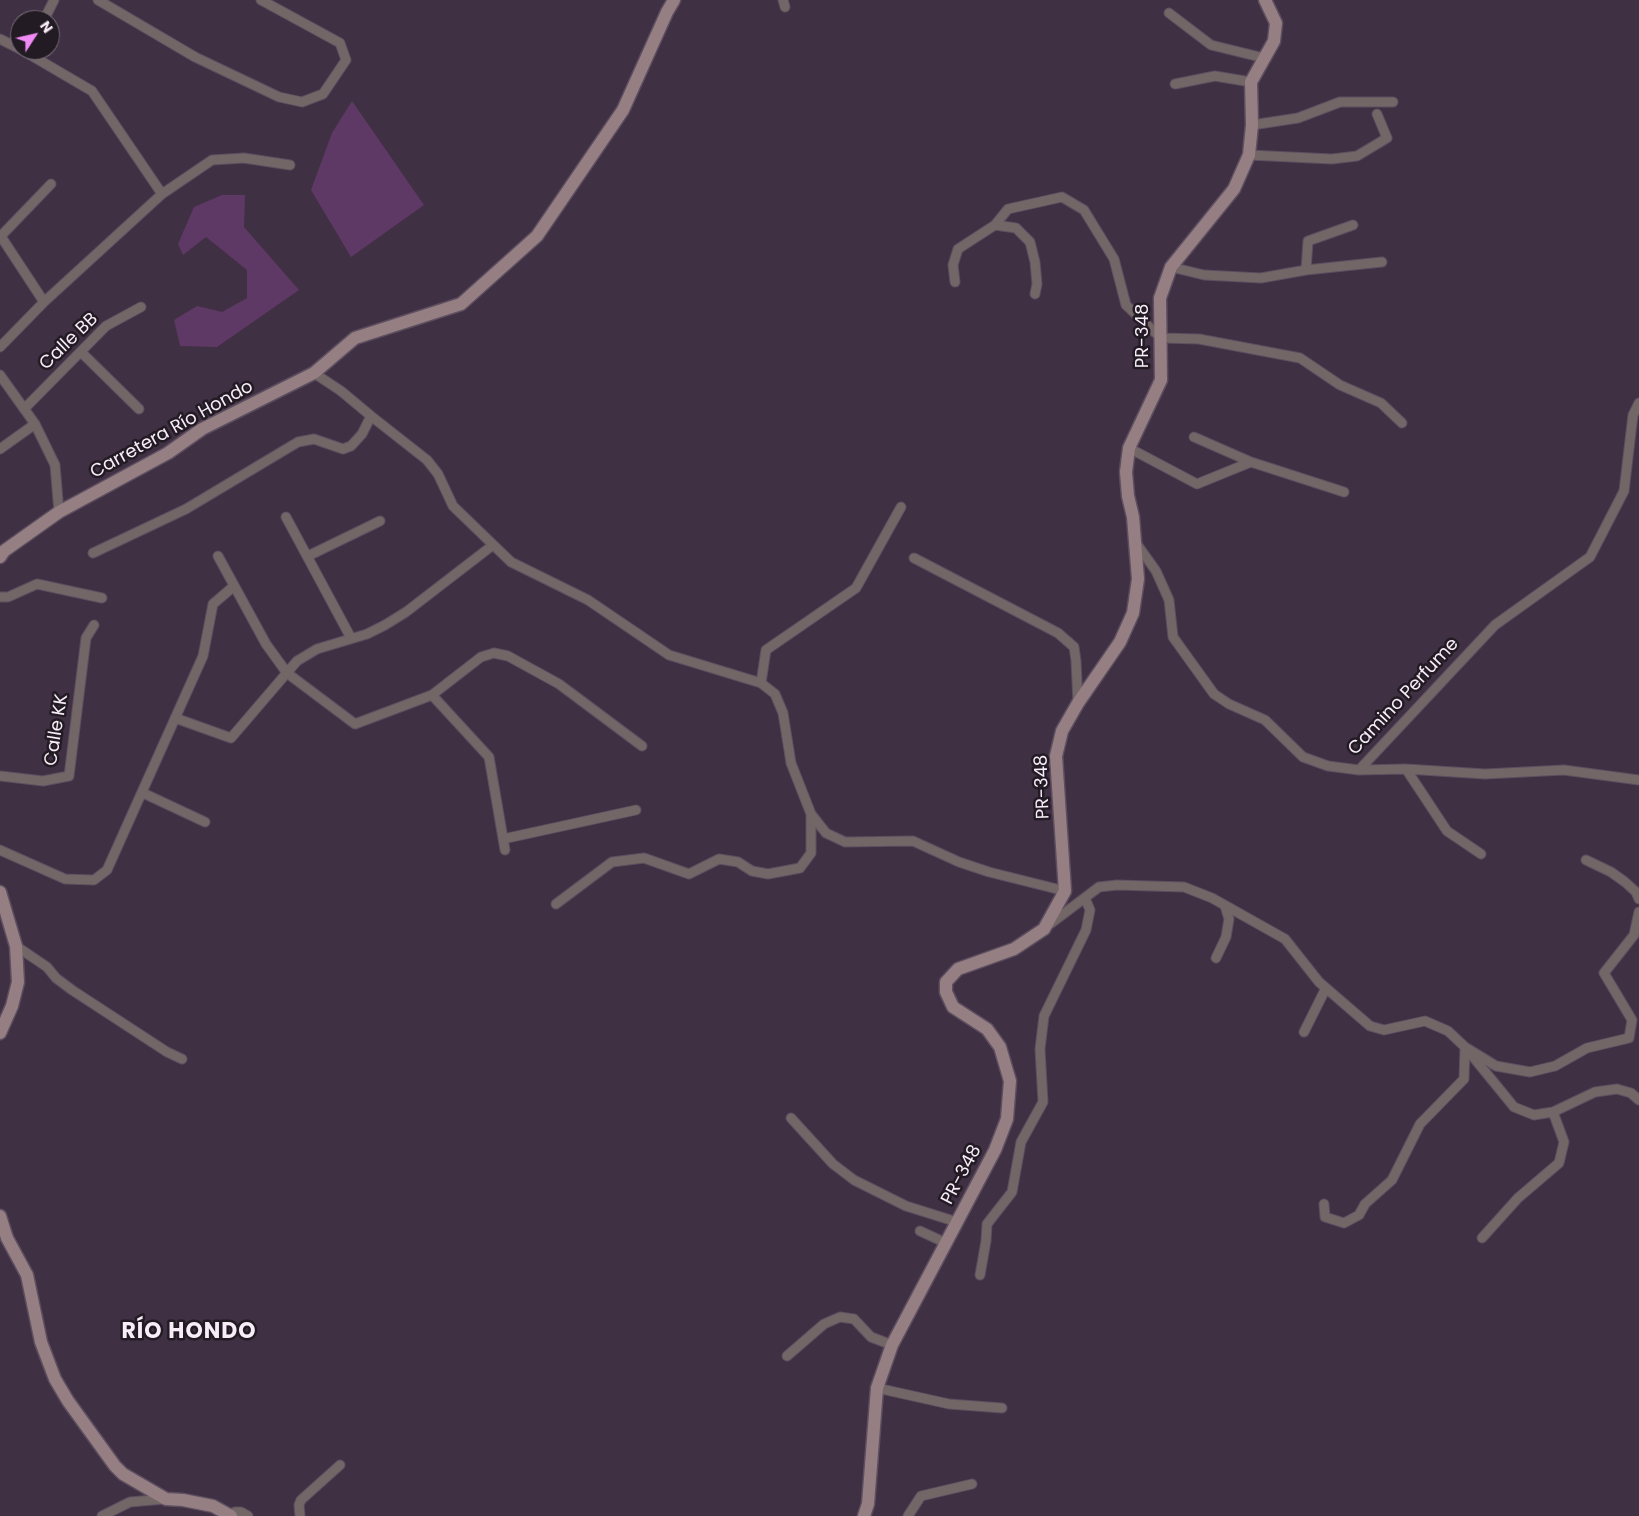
<!DOCTYPE html>
<meta charset="utf-8">
<style>
body{margin:0}
#map{position:relative;width:1639px;height:1516px;overflow:hidden;background:#403043;font-family:Poppins,sans-serif}
canvas{display:block}
.north{position:absolute;left:10px;top:10px;width:50px;height:50px;box-sizing:border-box;background:#221b24;border:1px solid #776f79;border-radius:50%;rotate:55deg;font-size:14px;font-weight:700;line-height:20px;text-align:center;color:#f7ecf8}
.north::after{content:'';display:block;margin:auto;width:18px;height:22px;background:#f18af4;clip-path:polygon(50% 0,100% 100%,50% 72%,0 100%)}
</style>
<div id="map">
<canvas width="1639" height="1516"></canvas>
<div class="north">N</div>
</div>
<script>
const c = document.querySelector('canvas').getContext('2d');
c.lineJoin = 'round';
function fill(path, color) { c.fillStyle = color; c.fill(path, 'evenodd'); }
const toPath = rows => new Path2D(rows.map(r => 'M' + r).join(''));
function strokePath(path, color, width, dash) { c.strokeStyle = color; c.lineWidth = width; c.lineCap = dash ? 'butt' : 'round'; c.setLineDash(dash || []); c.stroke(path); }
function drawText(font, color, halo, rows, align = 'center') {
  c.font = font + ' Poppins,sans-serif'; c.lineWidth = 5; c.setLineDash([]); c.textBaseline = 'middle'; c.strokeStyle = halo; c.fillStyle = color; for (const [text, x, y, turn = 0] of rows) {
    c.save(); c.translate(x, y); c.rotate((+turn || 0) * Math.PI / 180); c.textAlign = isNaN(turn) ? turn : align; if (halo) c.strokeText(text, 0, 0); c.fillText(text, 0, 0); c.restore();
  }
}
const green = toPath([
 [352,101,424,205,351,257,311,190,332,133],
 [222,195,245,195,244,227,299,290,217,347,180,346,174,320,197,306,222,312,247,298,247,270,206,237,183,255,178,244,194,207]
]);
const street = toPath([
 [98,0,195,57,279,97,302,102,323,94,346,60,340,43,261,0],
 [783,0,785,7],
 [1169,13,1211,45,1264,58],
 [44,20,54,0],
 [0,39,20,49],
 [22,50,92,91,162,194],
 [1175,84,1215,76,1251,82],
 [1252,125,1298,118,1340,102,1393,102],
 [1249,155,1332,159,1357,156,1387,138,1377,114],
 [995,225,1016,228,1030,242,1035,262,1037,284,1035,294],
 [0,235,44,302],
 [1,236,51,184],
 [1171,267,1204,275,1261,278,1306,270,1382,262],
 [1306,270,1308,241,1353,225],
 [955,282,953,265,958,249,995,225,1008,209,1062,197,1084,210,1114,259,1126,305,1161,338,1199,339,1300,358,1340,385,1381,403,1402,423],
 [0,347,44,302,162,194,212,160,244,158,290,165],
 [81,352,139,409],
 [314,373,341,391,371,416,427,460,438,474,453,506,511,562,588,600,669,655,761,683,775,694,783,713,791,763,811,814,826,833,845,842,913,841,959,862,989,872,1065,891],
 [0,375,35,424,55,465,59,512],
 [24,409,106,326,141,307],
 [1194,437,1251,462],
 [1129,448,1197,484,1251,462,1344,492],
 [0,449,35,424],
 [286,517,351,638],
 [1136,543,1156,571,1169,600,1173,637,1214,694,1229,704,1265,720,1303,757,1328,766,1359,770,1406,769,1485,774,1564,770,1639,780],
 [93,553,186,509,298,442,314,439,343,449,351,446,362,434,371,416],
 [218,556,266,644,287,673,355,724,432,695,481,657,494,653,508,656,559,684,642,746],
 [308,556,380,521],
 [914,558,1058,633,1074,647,1076,661,1078,703],
 [0,597,8,597,37,584,102,598],
 [761,683,766,650,856,588,901,507],
 [432,695,489,757,505,850],
 [175,718,231,738,297,661,317,649,367,634,385,625,406,612,493,545],
 [1406,769,1447,831,1481,854],
 [1359,770,1495,625,1590,557,1624,491,1633,415,1639,403],
 [0,776,43,781,69,776,86,638,94,625],
 [143,793,205,822],
 [503,839,636,810],
 [0,850,65,879,94,880,107,870,203,656,213,604,234,586],
 [1586,860,1611,872,1625,882,1636,892,1639,899],
 [556,904,612,862,644,858,689,874,719,859,738,862,752,871,768,874,800,868,811,853,811,814],
 [1050,924,1099,887,1117,885,1184,887,1212,898,1285,939,1319,982,1370,1026,1384,1030,1425,1021,1448,1031,1465,1047,1514,1107,1534,1115,1553,1112,1595,1092,1617,1089,1631,1093,1639,1100],
 [16,946,47,967,56,978,72,990,167,1052,182,1059],
 [1216,958,1226,937,1229,919,1225,906],
 [1304,1032,1326,988],
 [791,1118,833,1164,854,1180,906,1206,957,1222],
 [1324,1204,1325,1217,1344,1223,1359,1215,1365,1204,1392,1180,1420,1124,1464,1079,1465,1047,1496,1066,1530,1072,1555,1066,1587,1048,1629,1038,1632,1020,1604,973,1634,935,1639,912],
 [920,1231,946,1243],
 [1482,1238,1518,1198,1559,1163,1564,1142,1553,1112],
 [980,1275,986,1241,987,1224,1012,1192,1021,1142,1043,1102,1040,1049,1044,1016,1086,930,1090,910,1085,898],
 [787,1356,824,1324,840,1317,854,1319,871,1337,892,1345],
 [877,1388,949,1404,1002,1408],
 [230,1515,235,1512,241,1512,248,1516],
 [102,1516,130,1502,165,1499],
 [300,1516,299,1505,301,1500,340,1465],
 [908,1516,921,1496,972,1484]
]);
const secondary = toPath([
 [0,557,4,551,59,512,168,453,202,429,314,373,355,338,461,304,537,236,623,110,667,12,674,0],
 [0,892,16,946,18,982,12,1006,0,1033],
 [0,1216,7,1238,27,1275,41,1342,55,1379,68,1401,115,1466,123,1474,166,1499,183,1500,213,1506,231,1516],
 [864,1516,868,1504,877,1388,892,1345,995,1150,1007,1119,1010,1081,1000,1047,987,1029,953,1007,946,992,946,982,958,969,1014,949,1044,929,1065,891,1056,756,1062,731,1078,703,1120,642,1133,613,1138,579,1133,517,1128,496,1126,472,1129,448,1161,380,1160,298,1171,267,1234,189,1249,155,1252,125,1251,82,1274,41,1276,23,1265,0]
]);
const streetNames = [
 ["PR-348",1143,336,-90],
 ["Calle BB",69,342,-44],
 ["Carretera Río Hondo",172,430,-29],
 ["Camino Perfume",1404,697,-47],
 ["Calle KK",57,730,-81],
 ["PR-348",1043,787,-92],
 ["PR-348",962,1175,-62]
];
const districtNames = [
 ["RÍO HONDO",189,1332]
];
fill(green, '#5f3965');
strokePath(street, '#5d4e60', 11);
strokePath(secondary, '#5d4e60', 15);
strokePath(street, '#736667', 9);
strokePath(secondary, '#957f82', 12);
drawText('18px', '#f7ecf8', '#221b24', streetNames);
c.letterSpacing = '1px';
drawText('bold 22px', '#f7ecf8', '#221b24', districtNames);
c.letterSpacing = '0px';
</script>
